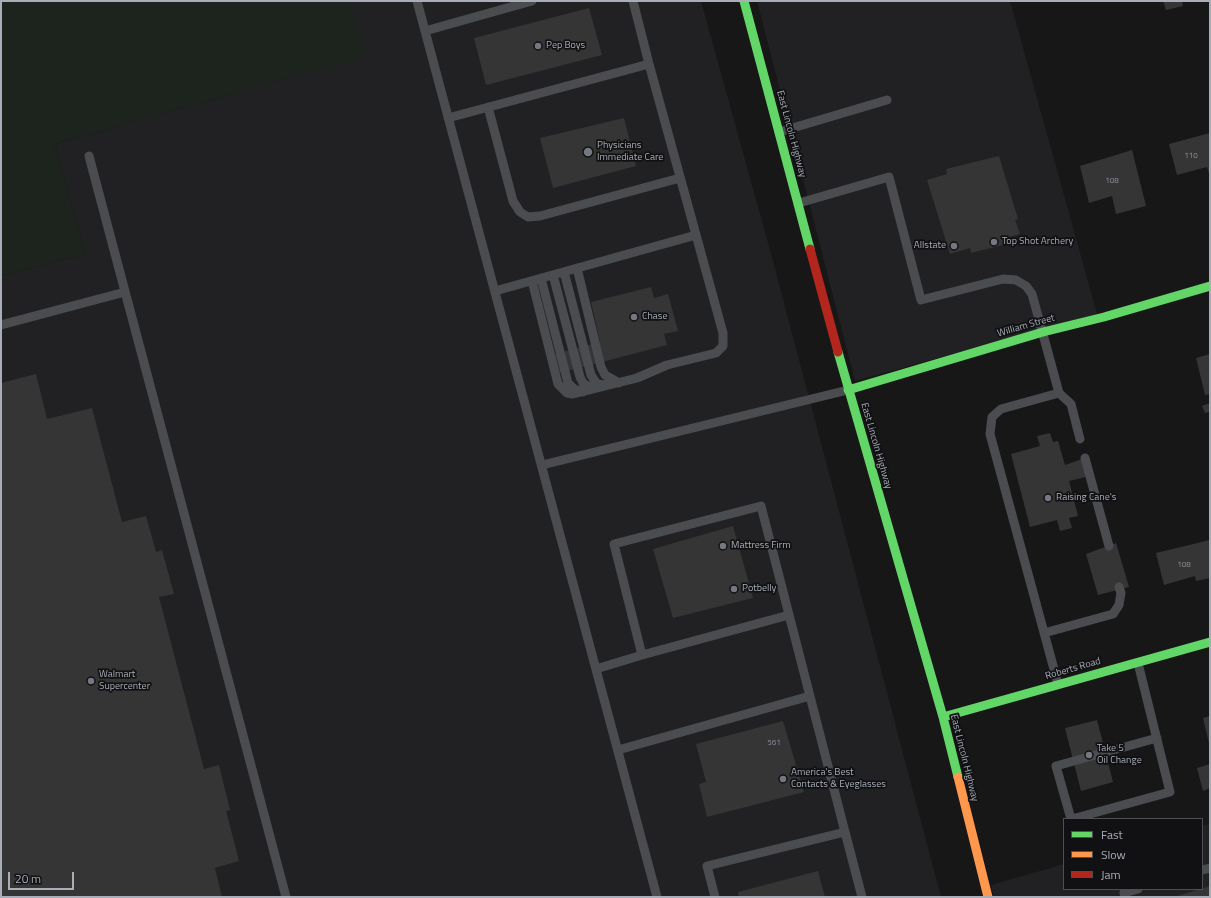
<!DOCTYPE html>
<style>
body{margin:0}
#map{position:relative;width:1211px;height:898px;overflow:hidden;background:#171717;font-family:"Titillium Web",sans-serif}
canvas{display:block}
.frame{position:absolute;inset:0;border:2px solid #a8adb8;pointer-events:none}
.legend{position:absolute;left:1063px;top:818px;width:140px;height:72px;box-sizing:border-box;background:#111113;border:1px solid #4d4f55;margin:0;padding:5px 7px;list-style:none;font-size:12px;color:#a8adb8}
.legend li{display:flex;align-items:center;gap:8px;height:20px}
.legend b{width:20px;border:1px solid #4d4f55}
.scale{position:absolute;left:8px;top:872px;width:66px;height:18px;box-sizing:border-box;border:2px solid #a8adb8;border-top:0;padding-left:5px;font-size:12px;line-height:14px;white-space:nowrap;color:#a8adb8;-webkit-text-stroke:3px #111113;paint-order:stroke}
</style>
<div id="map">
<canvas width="1211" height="898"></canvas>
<div class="frame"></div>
<ul class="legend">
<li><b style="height:5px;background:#63d668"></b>Fast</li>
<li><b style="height:5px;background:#ff974d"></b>Slow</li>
<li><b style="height:5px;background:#b3261e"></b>Jam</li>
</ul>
<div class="scale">20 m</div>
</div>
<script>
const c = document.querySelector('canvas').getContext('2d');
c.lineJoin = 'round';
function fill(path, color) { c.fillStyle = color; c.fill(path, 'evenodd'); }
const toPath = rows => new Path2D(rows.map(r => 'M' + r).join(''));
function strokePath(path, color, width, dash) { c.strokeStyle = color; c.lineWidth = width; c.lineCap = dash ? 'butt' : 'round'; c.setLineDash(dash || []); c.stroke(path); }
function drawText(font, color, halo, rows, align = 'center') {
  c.font = font + ' "Titillium Web",sans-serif'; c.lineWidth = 3.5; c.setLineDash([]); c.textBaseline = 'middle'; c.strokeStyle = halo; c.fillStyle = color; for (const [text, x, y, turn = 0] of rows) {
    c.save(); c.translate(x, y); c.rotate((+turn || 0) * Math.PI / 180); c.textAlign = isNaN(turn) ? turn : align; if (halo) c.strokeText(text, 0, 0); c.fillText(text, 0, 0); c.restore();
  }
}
const built = toPath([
 [351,1,701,1,770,250,941,897,1,897,1,276,85,254,55,144,365,56],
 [757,1,1010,1,1097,314,855,381],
 [1210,824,1210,897,994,897,991,885,1064,864,1064,889,1202,889,1202,826]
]);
const green = toPath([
 [1,1,351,1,366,56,55,144,85,254,1,276]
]);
const building = toPath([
 [1163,1,1182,1,1183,6,1166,10],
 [589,8,602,55,486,85,474,38],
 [624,118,636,166,553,188,540,138],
 [1210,133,1210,177,1207,167,1177,175,1169,144],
 [1132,150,1146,206,1116,214,1112,196,1089,203,1080,166],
 [999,156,1018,219,1015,220,1020,234,1006,238,1007,244,971,253,970,248,950,254,927,180,947,174,946,169],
 [651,287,654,298,668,294,678,331,664,334,667,345,560,373,555,354,600,342,591,302],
 [1210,354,1210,394,1205,395,1196,358],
 [36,374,47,419,92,408,122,522,146,516,156,552,162,550,174,594,159,597,204,769,219,765,230,810,226,811,239,861,215,868,222,897,1,897,1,383],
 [1210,403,1210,412,1205,413,1202,406],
 [1050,433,1053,442,1058,441,1065,465,1085,458,1090,476,1069,481,1078,516,1069,518,1072,528,1060,531,1057,520,1030,527,1011,454,1040,446,1037,436],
 [733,526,753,598,673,618,653,549],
 [1210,540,1210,578,1196,581,1195,576,1164,585,1156,553],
 [1116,543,1129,587,1098,595,1086,554],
 [1210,716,1210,742,1209,743,1203,718],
 [1097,720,1113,782,1081,791,1065,728],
 [783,721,804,792,707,817,699,784,706,782,696,744],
 [1210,764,1210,788,1203,791,1197,768],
 [818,871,825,897,739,897,738,892],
 [1210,886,1210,897,1174,897]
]);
const lane = toPath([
 [417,1,657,897],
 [633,1,649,64],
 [425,31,532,1],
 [488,107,513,201,520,212,528,217,540,216,680,178],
 [448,118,649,64,723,333,723,346,716,353,667,365,637,378,573,394,567,393,558,384,532,281],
 [779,132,887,100],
 [89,156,286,897],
 [799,203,889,177,921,300,1003,279,1016,280,1026,286,1032,294,1059,393,1001,409,992,417,990,434,1058,684],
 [577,268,601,367,605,375,619,383],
 [564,272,591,375,597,384,606,385],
 [553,275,580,377,583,383,593,389],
 [541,278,568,383,574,389,583,392],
 [495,291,696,235],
 [1,325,125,292],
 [1059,393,1071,404,1080,439],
 [1085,458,1109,546],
 [542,465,848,390],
 [1044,633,1113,614,1119,605,1121,593,1119,587],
 [642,655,614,544,761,506,845,832],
 [596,669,642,655,789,615],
 [618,750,810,696],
 [1071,819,1056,766,1157,738],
 [1072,819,1170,792,1138,663],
 [1202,870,1210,868],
 [715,897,707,866,845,832,862,897],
 [1125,897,1124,893,1138,889]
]);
const fast = toPath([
 [744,1,810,249],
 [838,352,943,717,958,777],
 [848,390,1043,332,1104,317,1210,286],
 [943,717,1210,642]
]);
const slow = toPath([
 [958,777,988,897]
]);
const jam = toPath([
 [810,249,838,352]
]);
const markers = [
 [538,46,4,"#757880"],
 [588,152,5,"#757880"],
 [994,242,4,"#757880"],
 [954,246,4,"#757880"],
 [634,317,4,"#757880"],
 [1048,498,4,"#757880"],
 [723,546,4,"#757880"],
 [734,589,4,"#757880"],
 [91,681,4,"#757880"],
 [1089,755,4,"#757880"],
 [783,779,4,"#757880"]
];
const numberNames = [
 ["110",1191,156],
 ["108",1112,181],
 ["108",1184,565],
 ["561",774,743]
];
const poiNames = [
 ["Pep Boys",546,46],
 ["Physicians",597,146],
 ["Immediate Care",597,158],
 ["Top Shot Archery",1002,242],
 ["Allstate",946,246,"right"],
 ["Chase",642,317],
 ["Raising Cane's",1056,498],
 ["Mattress Firm",731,546],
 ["Potbelly",742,589],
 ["Walmart",99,675],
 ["Supercenter",99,687],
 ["Take 5",1097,749],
 ["Oil Change",1097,761],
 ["America's Best",791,773],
 ["Contacts & Eyeglasses",791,785]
];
const streetNames = [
 ["East Lincoln Highway",791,134,75],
 ["William Street",1026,326,-16],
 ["East Lincoln Highway",876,446,74],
 ["Roberts Road",1073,669,-16],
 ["East Lincoln Highway",964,758,76]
];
fill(built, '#212123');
fill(green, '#1d241e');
fill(building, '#353536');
strokePath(lane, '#4b4c50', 9);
strokePath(fast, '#63d668', 9);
strokePath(slow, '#ff974d', 9);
strokePath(jam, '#b3261e', 9);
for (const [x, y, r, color] of markers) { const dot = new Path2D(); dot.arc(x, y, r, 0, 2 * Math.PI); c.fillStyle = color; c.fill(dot); strokePath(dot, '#111113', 1.5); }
drawText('8px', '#8b8f98', null, numberNames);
drawText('10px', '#a8adb8', '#111113', poiNames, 'left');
drawText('10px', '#a8adb8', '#111113', streetNames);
</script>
